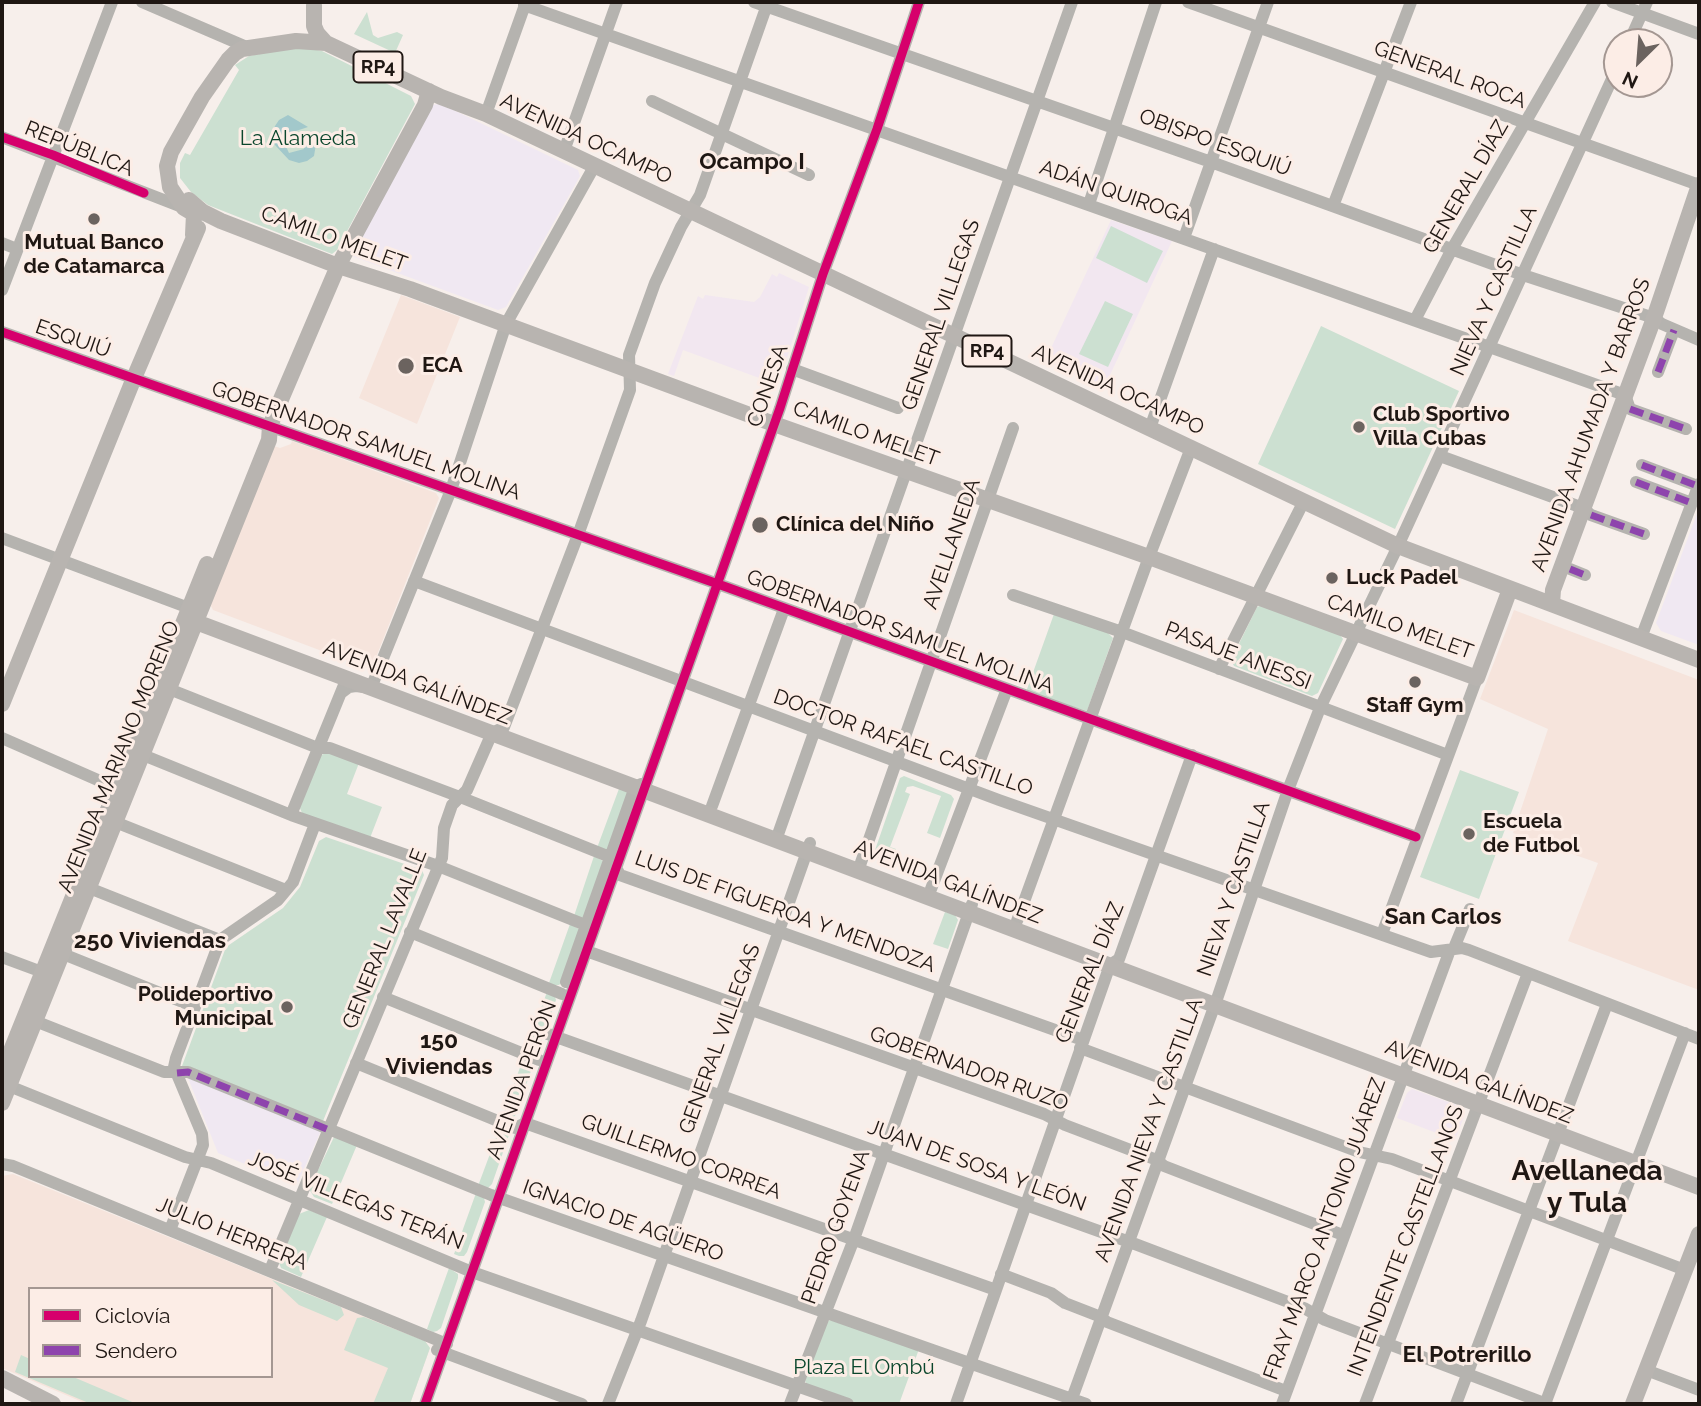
<!DOCTYPE html>
<meta charset="utf-8">
<style>
body{margin:0}
#map{position:relative;width:1701px;height:1406px;overflow:hidden;background:#f7efeb;font-family:Raleway,sans-serif}
canvas{display:block}
.frame{position:absolute;inset:0;border:4px solid #1f1713;pointer-events:none}
.legend{position:absolute;left:28px;top:1287px;width:245px;height:91px;box-sizing:border-box;background:#fcede6;border:2px solid #a49792;margin:0;padding:9px 12px;list-style:none;font-size:21px;color:#1f1713}
.legend li{display:flex;align-items:center;gap:14px;height:35px}
.legend b{width:35px;border:2px solid #a49792}
.north{position:absolute;left:1603px;top:28px;width:70px;height:70px;box-sizing:border-box;background:#fcede6;border:2px solid #a49792;border-radius:50%;rotate:205deg;font-size:19px;font-weight:700;line-height:28px;text-align:center;color:#1f1713}
.north::after{content:'';display:block;margin:auto;width:24px;height:32px;background:#6b635f;clip-path:polygon(50% 0,100% 100%,50% 72%,0 100%)}
</style>
<div id="map">
<canvas width="1701" height="1406"></canvas>
<div class="frame"></div>
<ul class="legend">
<li><b style="height:9px;background:#d6006c"></b>Ciclovía</li>
<li><b style="height:9px;background:#8e44ad"></b>Sendero</li>
</ul>
<div class="north">N</div>
</div>
<script>
const c = document.querySelector('canvas').getContext('2d');
c.lineJoin = 'round';
function fill(path, color) { c.fillStyle = color; c.fill(path, 'evenodd'); }
const toPath = rows => new Path2D(rows.map(r => 'M' + r).join(''));
function strokePath(path, color, width, dash) { c.strokeStyle = color; c.lineWidth = width; c.lineCap = dash ? 'butt' : 'round'; c.setLineDash(dash || []); c.stroke(path); }
function drawText(font, color, halo, rows, align = 'center') {
  c.font = font + ' Raleway,sans-serif'; c.lineWidth = 6; c.setLineDash([]); c.textBaseline = 'middle'; c.strokeStyle = halo; c.fillStyle = color; for (const [text, x, y, turn = 0] of rows) {
    c.save(); c.translate(x, y); c.rotate((+turn || 0) * Math.PI / 180); c.textAlign = isNaN(turn) ? turn : align; if (halo) c.strokeText(text, 0, 0); c.fillText(text, 0, 0); c.restore();
  }
}
const commercial = toPath([
 [1111,220,1172,241,1104,388,1045,361],
 [779,273,809,287,787,358,771,352,762,379,683,350,674,376,668,374,698,296,703,299,705,295,754,302,760,297,772,274,777,277],
 [1412,1089,1462,1107,1465,1114,1455,1140,1397,1118,1407,1093]
]);
const built = toPath([
 [401,295,460,317,417,424,359,398],
 [292,441,436,493,439,498,373,665,367,668,213,610,210,604,274,446,280,448,291,444],
 [1514,610,1699,680,1699,990,1568,941,1598,863,1513,833,1548,729,1480,699],
 [13,1174,425,1341,430,1348,410,1404,87,1404,2,1368,2,1176],
 [30,1289,271,1289,271,1376,30,1376]
]);
const education = toPath([
 [441,104,578,170,580,176,506,307,498,310,354,257,352,253,431,105],
 [1698,511,1699,512,1699,645,1661,631,1656,623],
 [188,1078,318,1130,320,1133,298,1182,294,1184,218,1153]
]);
const green = toPath([
 [367,12,373,35,378,38,397,32,403,35,395,53,354,34],
 [290,48,307,48,322,51,411,96,415,104,337,250,332,254,208,205,191,192,180,178,180,163,185,153,190,155,239,70,235,65,249,56],
 [1111,226,1163,251,1147,283,1096,258],
 [1105,301,1133,314,1108,367,1079,354],
 [1321,326,1459,391,1395,529,1258,464],
 [1262,605,1340,635,1343,639,1318,693,1312,696,1234,666,1231,660,1257,607],
 [1054,614,1108,633,1113,638,1087,711,1026,692],
 [326,753,334,753,359,763,347,794,382,807,370,838,302,813,299,806,319,756],
 [1460,770,1519,792,1479,899,1420,877],
 [904,776,951,795,954,799,940,838,927,833,941,796,913,786,907,787,905,792,910,794,890,847,896,849,891,862,876,857,874,853,900,778],
 [620,786,628,791,607,850,597,848],
 [326,837,422,870,424,875,323,1121,182,1066,226,947,283,908,300,887,319,841],
 [594,856,603,861,584,918,574,916],
 [945,912,955,915,958,920,948,949,933,944],
 [570,924,579,929,563,981,559,985,554,985,549,983],
 [547,992,555,997,556,1000,539,1049,535,1053,525,1051],
 [523,1059,531,1064,532,1068,515,1116,507,1120,502,1118],
 [500,1127,508,1132,509,1135,492,1184,488,1188,478,1186],
 [334,1137,357,1145,332,1204,314,1197,309,1189],
 [476,1193,484,1198,485,1202,467,1252,464,1256,459,1256,454,1254],
 [309,1210,327,1217,301,1277,281,1268,279,1263,299,1214],
 [449,1268,458,1274,458,1278,441,1328,437,1331,433,1332,427,1329],
 [272,1280,341,1307,344,1315,337,1321,299,1305],
 [364,1317,425,1341,430,1348,410,1404,373,1404,388,1368,344,1350,357,1318],
 [830,1320,919,1349,899,1404,860,1404,808,1386,805,1381,826,1323],
 [21,1355,30,1359,30,1376,71,1376,137,1404,91,1404,15,1372]
]);
const water = toPath([
 [288,115,308,127,281,136,289,153,304,149,301,138,314,132,319,142,316,144,314,156,307,161,299,163,289,160,275,145,272,136,275,126,279,120]
]);
const minor = toPath([
 [142,2,249,48],
 [754,2,1211,162,1523,275,1654,318,1662,324,1699,340],
 [1188,2,1699,185],
 [1612,2,1699,34],
 [524,5,1625,395,1630,409,1686,429],
 [1629,42,1647,2],
 [652,101,809,175],
 [486,114,526,2],
 [2,137,187,209],
 [564,151,617,2],
 [1089,204,1156,2],
 [1333,206,1411,2],
 [1184,238,1268,2],
 [2,243,17,249],
 [2,290,112,2],
 [1415,320,1452,249,1595,2],
 [2,332,718,584,1416,837],
 [792,369,898,408],
 [1658,372,1674,330],
 [1150,428,1214,249],
 [1440,456,1583,508,1591,515,1644,534],
 [1642,465,1698,486],
 [1636,482,1692,503],
 [2,538,189,608],
 [1570,569,1585,575],
 [414,581,999,800,1431,952,1462,948,1469,950,1699,1039],
 [1013,595,1122,632,1448,755],
 [1641,638,1699,484],
 [1219,669,1304,501],
 [169,689,318,748,330,748,460,797,610,857,620,875,1083,1040],
 [341,693,349,687,356,686,371,688,451,490,506,324,595,165],
 [2,738,116,788],
 [143,755,291,815,438,866,593,928],
 [712,806,784,609],
 [291,815,344,685],
 [115,822,286,890],
 [776,840,1072,2],
 [858,871,1013,428],
 [89,888,220,940],
 [931,889,1007,689],
 [1017,921,1149,557,1191,448],
 [410,932,562,994],
 [1382,934,1477,678],
 [578,948,1044,1114,1065,1125,1157,1160,1164,1166,1343,1235],
 [1454,948,1470,909],
 [63,954,195,1007],
 [2,957,42,972],
 [566,982,635,787,641,784],
 [383,997,539,1060],
 [35,1021,164,1072,188,1072,491,1195,1086,1404],
 [548,1034,1135,1244,1304,1308,1325,1320,1547,1404],
 [1080,1048,1359,1152,1392,1159,1685,1270],
 [356,1063,515,1128,525,1123,996,1290],
 [9,1086,185,1157,211,1163,472,1272,848,1404],
 [2,1164,13,1166,447,1344],
 [170,1230,203,1145,202,1134,174,1067,176,1058,220,940,278,900,293,882,315,824],
 [270,1270,442,858,444,828,452,805,467,790,492,733,504,727,578,535,630,390,629,355,655,283,681,227,700,195,768,2],
 [1001,1274,1051,1293,1065,1303,1101,1317,1107,1322,1286,1391],
 [437,1350,582,1404],
 [1646,1370,1699,1390],
 [425,1404,780,408,823,274,877,129,919,2],
 [608,1404,641,1321,810,843],
 [790,1404,854,1239,972,904],
 [956,1404,1110,965,1119,959,1192,755],
 [1070,1404,1218,996,1288,790,1320,708,1398,546,1617,68],
 [1282,1404,1450,950],
 [1365,1404,1528,973],
 [1456,1404,1607,1004],
 [1545,1404,1685,1033]
]);
const major = toPath([
 [314,5,314,26,317,33,326,43],
 [189,200,203,212,221,221,338,266,410,289,774,424,1149,557,1477,678,1510,589],
 [193,235,194,214,184,208,170,187,167,166,171,152,202,97,228,60,235,53,242,49,296,41,326,43,441,97,486,114,1398,546,1699,660],
 [1552,604,1553,590,1654,318,1699,185],
 [189,608,196,622,1699,1187],
 [2,704,134,378,198,228],
 [2,1073,207,564],
 [2,1103,269,440,270,426,276,411,338,266,425,105,429,91],
 [2,1378,53,1404],
 [1633,1404,1699,1234]
]);
const quiet = toPath([
 [1658,372,1674,330],
 [1630,409,1686,429],
 [1642,465,1698,486],
 [1636,482,1692,503],
 [1591,515,1644,534],
 [1570,569,1585,575],
 [177,1073,188,1072,329,1130]
]);
const cycleway = toPath([
 [2,137,53,155,144,193],
 [2,332,718,584,1416,837],
 [425,1404,780,408,823,274,877,129,919,2]
]);
const markers = [
 [94,219,7,"#6b635f"],
 [406,366,9,"#6b635f"],
 [1359,427,7,"#6b635f"],
 [760,525,9,"#6b635f"],
 [1332,578,7,"#6b635f"],
 [1415,682,7,"#6b635f"],
 [1469,834,7,"#6b635f"],
 [287,1007,7,"#6b635f"]
];
const shields = [
 [378,67,49],
 [987,351,49]
];
const shieldNames = [
 ["RP4",378,67],
 ["RP4",987,351]
];
const streetNames = [
 ["GENERAL ROCA",1450,75,20],
 ["AVENIDA OCAMPO",586,139,25],
 ["OBISPO ESQUIÚ",1215,143,20],
 ["REPÚBLICA",79,149,22],
 ["GENERAL DÍAZ",1466,187,-60],
 ["ADÁN QUIROGA",1116,193,19],
 ["CAMILO MELET",334,239,20],
 ["NIEVA Y CASTILLA",1494,291,-66],
 ["GENERAL VILLEGAS",941,315,-71],
 ["ESQUIÚ",73,339,19],
 ["CONESA",768,386,-71],
 ["AVENIDA OCAMPO",1118,390,25],
 ["AVENIDA AHUMADA Y BARROS",1591,425,-70],
 ["CAMILO MELET",866,434,20],
 ["GOBERNADOR SAMUEL MOLINA",366,441,19],
 ["AVELLANEDA",952,544,-71],
 ["CAMILO MELET",1400,627,20],
 ["GOBERNADOR SAMUEL MOLINA",900,632,20],
 ["PASAJE ANESSI",1238,656,21],
 ["AVENIDA GALÍNDEZ",417,683,21],
 ["DOCTOR RAFAEL CASTILLO",903,743,20],
 ["AVENIDA MARIANO MORENO",119,757,-68],
 ["AVENIDA GALÍNDEZ",948,882,21],
 ["NIEVA Y CASTILLA",1234,889,-71],
 ["LUIS DE FIGUEROA Y MENDOZA",785,912,20],
 ["GENERAL LAVALLE",385,939,-68],
 ["GENERAL DÍAZ",1090,973,-68],
 ["GENERAL VILLEGAS",720,1039,-70],
 ["GOBERNADOR RUZO",969,1069,20],
 ["AVENIDA PERÓN",522,1080,-70],
 ["AVENIDA GALÍNDEZ",1479,1082,21],
 ["AVENIDA NIEVA Y CASTILLA",1149,1130,-70],
 ["GUILLERMO CORREA",681,1157,20],
 ["JUAN DE SOSA Y LEÓN",977,1166,20],
 ["JOSÉ VILLEGAS TERÁN",356,1201,22],
 ["IGNACIO DE AGÜERO",623,1221,19],
 ["PEDRO GOYENA",836,1227,-70],
 ["FRAY MARCO ANTONIO JUÁREZ",1325,1229,-70],
 ["JULIO HERRERA",232,1234,22],
 ["INTENDENTE CASTELLANOS",1406,1241,-69]
];
const parkNames = [
 ["La Alameda",298,139],
 ["Plaza El Ombú",864,1368]
];
const poiNames = [
 ["Mutual Banco",94,243,"center"],
 ["de Catamarca",94,267,"center"],
 ["ECA",422,366],
 ["Club Sportivo",1373,415],
 ["Villa Cubas",1373,439],
 ["Clínica del Niño",776,525],
 ["Luck Padel",1346,578],
 ["Staff Gym",1415,706,"center"],
 ["Escuela",1483,822],
 ["de Futbol",1483,846],
 ["Polideportivo",273,995,"right"],
 ["Municipal",273,1019,"right"]
];
const neighbourhoodNames = [
 ["Ocampo I",752,162],
 ["San Carlos",1443,917],
 ["250 Viviendas",150,941],
 ["150",439,1041],
 ["Viviendas",439,1067],
 ["El Potrerillo",1467,1355]
];
const districtNames = [
 ["Avellaneda",1587,1172],
 ["y Tula",1587,1204]
];
fill(commercial, '#f2e7f0');
fill(built, '#f6e4dc');
fill(education, '#f0e8f2');
fill(green, '#cce0d1');
fill(water, '#a2c8cb');
strokePath(minor, '#b5b3af', 12);
strokePath(major, '#b8b4b0', 16);
strokePath(quiet, '#8e44ad', 7, [14, 7]);
strokePath(cycleway, '#d6006c', 9);
for (const [x, y, r, color] of markers) { const dot = new Path2D(); dot.arc(x, y, r, 0, 2 * Math.PI); c.fillStyle = color; c.fill(dot); strokePath(dot, '#fcede6', 2.5); }
for (const [x, y, w] of shields) { const box = new Path2D(); box.roundRect(x - w / 2, y - 15.5, w, 31, 5); c.fillStyle = '#fcede6'; c.fill(box); strokePath(box, '#1f1713', 2); }
drawText('bold 19px', '#1f1713', null, shieldNames);
drawText('21px', '#1f1713', '#fcede6', streetNames);
drawText('21px', '#0a462c', '#fcede6', parkNames);
drawText('bold 21px', '#1f1713', '#fcede6', poiNames, 'left');
drawText('bold 23px', '#1f1713', '#fcede6', neighbourhoodNames);
drawText('bold 28px', '#1f1713', '#fcede6', districtNames);
</script>
